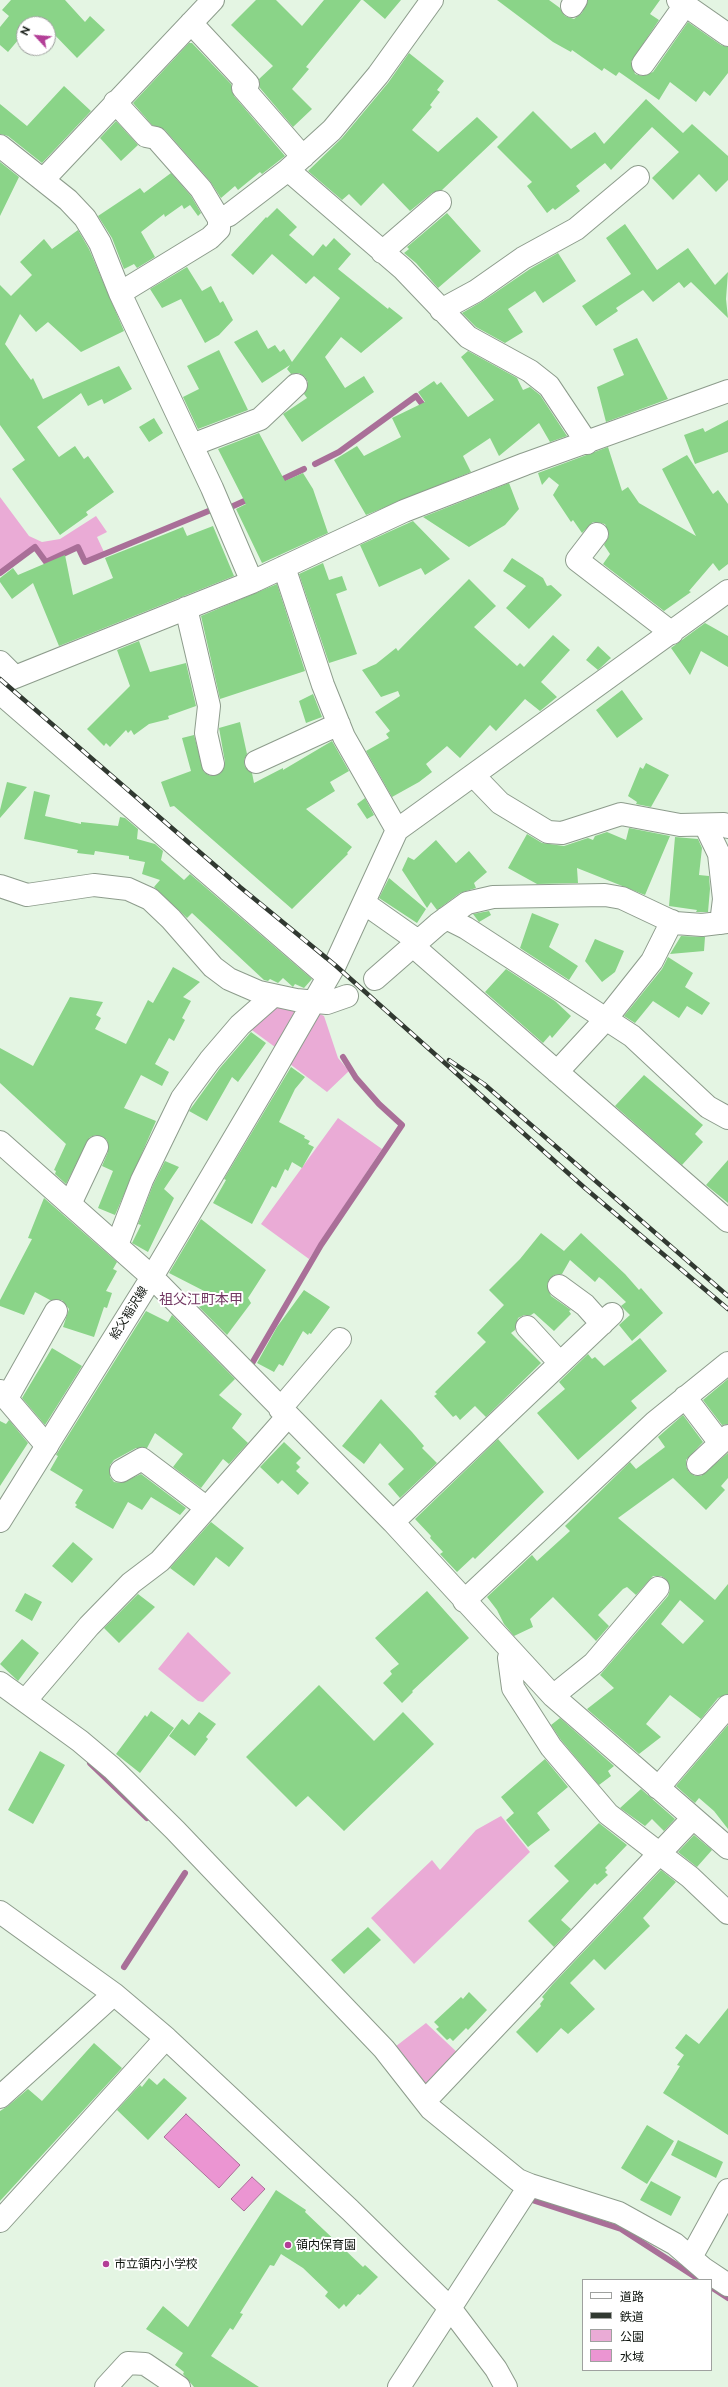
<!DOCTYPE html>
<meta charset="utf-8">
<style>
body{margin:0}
#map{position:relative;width:728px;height:2387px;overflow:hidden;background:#e4f5e3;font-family:Raleway,"Noto Sans JP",sans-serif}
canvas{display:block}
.legend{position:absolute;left:582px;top:2279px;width:130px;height:92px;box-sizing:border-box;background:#fff;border:1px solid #9fa19f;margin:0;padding:5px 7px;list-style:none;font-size:12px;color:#0f150f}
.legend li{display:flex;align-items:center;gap:8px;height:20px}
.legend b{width:20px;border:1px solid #9fa19f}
.north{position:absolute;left:16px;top:16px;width:40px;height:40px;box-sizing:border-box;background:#fff;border:1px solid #9fa19f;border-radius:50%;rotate:296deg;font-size:11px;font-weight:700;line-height:16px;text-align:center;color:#0f150f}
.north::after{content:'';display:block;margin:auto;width:14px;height:18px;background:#b33e97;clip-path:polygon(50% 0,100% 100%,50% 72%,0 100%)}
</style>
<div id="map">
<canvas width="728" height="2387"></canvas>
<ul class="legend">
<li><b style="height:5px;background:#fff"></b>道路</li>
<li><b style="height:5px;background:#313931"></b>鉄道</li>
<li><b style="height:11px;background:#eaabd6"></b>公園</li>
<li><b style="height:11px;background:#eb95d2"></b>水域</li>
</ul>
<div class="north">N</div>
</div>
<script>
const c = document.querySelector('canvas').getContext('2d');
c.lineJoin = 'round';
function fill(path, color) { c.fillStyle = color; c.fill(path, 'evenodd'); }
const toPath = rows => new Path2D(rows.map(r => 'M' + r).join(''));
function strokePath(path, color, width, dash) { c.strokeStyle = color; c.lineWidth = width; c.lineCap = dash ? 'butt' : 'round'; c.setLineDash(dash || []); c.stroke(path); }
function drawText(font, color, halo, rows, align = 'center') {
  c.font = font + ' Raleway,"Noto Sans JP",sans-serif'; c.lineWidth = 4; c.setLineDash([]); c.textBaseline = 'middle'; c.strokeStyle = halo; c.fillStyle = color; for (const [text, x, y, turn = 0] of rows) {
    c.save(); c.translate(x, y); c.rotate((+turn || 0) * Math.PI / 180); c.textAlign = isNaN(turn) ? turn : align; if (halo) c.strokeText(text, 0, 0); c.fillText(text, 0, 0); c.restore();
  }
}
const green = toPath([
 [0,497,29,536,42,542,60,539,96,516,107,532,97,537,104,552,86,560,78,545,46,560,35,545,0,570],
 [275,1002,297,1007,275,1047,245,1025],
 [314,1011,324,1016,338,1058,349,1071,327,1092,286,1061],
 [338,1118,382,1149,309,1259,261,1224],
 [188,1632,231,1673,203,1702,198,1701,158,1669],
 [501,1816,530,1852,414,1964,371,1918,432,1860,440,1870,476,1830],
 [426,2023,460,2055,427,2089,391,2050]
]);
const water = toPath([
 [186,2114,240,2165,219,2188,164,2137,186,2114],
 [252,2177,265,2189,244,2211,231,2199,252,2177]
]);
const stream = toPath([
 [315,464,339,452,416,396,426,409],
 [279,484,281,480,304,469],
 [231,507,251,498],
 [0,573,35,547,46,562,78,547,85,562,211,510],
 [251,1365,321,1245,402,1125,379,1104,356,1078,343,1057],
 [90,1763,147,1818],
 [124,1967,185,1873],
 [532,2200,621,2229,700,2280],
 [711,2287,728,2298]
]);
const building = toPath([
 [11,0,65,0,85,22,90,16,105,30,77,58,48,28,48,24,44,24,37,17,32,24,24,24,24,33,8,52,0,45,0,27,9,16,2,10],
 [256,0,276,0,302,26,324,0,361,0,306,67,309,69,292,89,312,109,293,127,260,88,259,79,273,66,231,25],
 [363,0,401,0,385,19],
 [497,0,549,0,560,8,565,16,574,19,582,13,588,0,660,0,650,14,659,20,631,62,635,74,642,76,653,72,688,22,721,45,728,47,728,73,710,96,704,91,696,102,670,82,659,100,622,74,619,72,616,76,604,68,602,71,572,50,571,52,553,42],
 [189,43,192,43,231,84,234,96,285,156,262,174,260,172,238,190,235,186,221,198,210,181,165,130,152,125,133,103],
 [409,53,444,81,437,90,440,92,430,105,432,107,412,130,438,152,477,117,498,137,442,190,432,193,410,211,383,183,361,206,349,194,342,200,308,171,342,138,388,83],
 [64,86,91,111,42,163,8,136,0,134,0,104,27,126],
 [646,99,683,133,692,124,728,156,728,180,716,192,699,174,673,200,652,178,679,152,652,127,611,170,605,163,576,186,580,191,555,210,553,208,547,213,527,186,532,182,497,147,533,111,571,149,595,132,604,144],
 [116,121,138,145,121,161,100,138],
 [0,162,19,177,0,216],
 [171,173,191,196,201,213,198,216,190,205,184,209,182,205,165,217,164,214,141,232,155,257,137,268,134,264,124,269,112,238,98,216,140,188,144,193],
 [277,208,297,227,289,235,313,256,323,244,326,247,334,238,351,254,338,269,388,309,389,307,403,318,361,353,341,337,325,357,345,388,364,376,374,392,302,442,283,414,307,398,304,394,308,382,305,377,299,373,291,374,287,369,290,365,262,383,234,342,257,330,268,349,275,345,280,352,284,349,292,362,340,298,314,276,306,284,272,254,253,275,231,255,266,217,267,218],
 [447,213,481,251,438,288,416,263,404,253,409,249,407,247],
 [625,224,657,270,688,248,715,285,728,272,726,299,728,318,691,282,684,288,679,282,653,302,643,290,616,308,618,311,596,326,582,306,631,274,606,238],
 [78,230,89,249,124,331,81,352,48,322,36,332,20,314,5,344,31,380,33,378,43,399,119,366,132,389,104,404,102,399,88,406,81,393,37,427,59,457,75,446,84,459,88,456,114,492,86,512,88,515,60,535,12,469,25,460,0,425,0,285,11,296,32,275,20,262,44,239,52,249],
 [558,253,576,281,543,303,535,291,508,309,523,332,505,343,476,327,462,313,483,301,530,269],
 [187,267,202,291,211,286,220,303,223,301,233,320,219,335,205,343,181,299,162,308,150,289],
 [637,338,668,399,606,422,597,387,624,375,613,349],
 [219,350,248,410,198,429,183,397,199,389,187,366],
 [468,351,517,378,523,390,530,387,540,395,567,436,550,442,539,423,499,456,490,438,463,456,471,472,366,515,334,460,357,446,364,456,401,437,392,418,425,402,418,392,434,381,437,385,441,382,468,417,494,400,461,357],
 [154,418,163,433,149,442,139,427],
 [728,420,728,452,695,464,684,435,703,428,705,432],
 [259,433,285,481,303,473,313,489,328,533,262,563,236,509,246,504,218,449],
 [608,447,622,491,628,487,639,503,696,536,662,469,687,455,713,494,718,490,728,504,728,564,719,571,713,563,689,591,691,592,664,611,603,564,610,554,604,545,609,535,605,524,593,522,582,533,573,520,571,522,553,495,559,485,549,477,542,485,538,473],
 [509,483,519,509,505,525,469,547,423,517],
 [413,521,450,559,425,575,421,568,379,587,360,545],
 [213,526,234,576,59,646,33,583,12,599,0,582,0,578,13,568,18,575,65,555,73,595,113,578,105,558,183,527,187,536],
 [512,558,543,578,547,586,551,585,562,595,529,629,506,608,526,586,503,571],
 [323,563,329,580,342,576,347,590,336,594,357,654,329,663,299,574],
 [469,579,496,606,474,627,517,666,520,663,524,667,553,635,570,650,541,682,557,697,540,711,525,699,496,731,490,725,460,758,447,746,426,764,432,772,419,782,392,797,366,751,389,738,386,734,390,731,375,712,400,696,398,691,381,697,362,670,376,664,396,648,398,651],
 [277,584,305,671,220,699,201,616],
 [705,623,728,636,728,667,701,651,690,675,671,648],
 [139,641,150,672,186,663,196,706,168,716,169,719,149,724,134,735,131,730,128,733,126,730,110,747,106,743,104,746,87,729,130,686,117,650],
 [598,646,611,658,598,670,586,660],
 [622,690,643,719,617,738,596,710],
 [313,694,322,717,306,723,299,701],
 [240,722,247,754,244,760,245,767,252,773,254,783,283,768,283,770,332,741,349,771,330,782,335,791,306,809,352,847,347,853,348,854,292,909,174,806,170,807,161,782,191,771,182,738,194,735,204,772,210,776,221,773,225,762,219,728],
 [646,763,669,775,651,807,636,804,637,802,628,796,640,767,643,769],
 [7,782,27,787,0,818,0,810],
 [34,791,50,795,45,816,81,824,81,822,118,826,120,817,125,818,138,829,137,839,155,844,163,851,161,860,184,880,190,874,312,979,304,988,295,984,293,987,283,978,278,983,270,979,268,981,264,980,192,913,187,918,154,887,160,880,142,874,145,862,129,859,129,856,95,851,94,855,77,853,78,850,24,839],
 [365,798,374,815,367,819,357,804],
 [629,828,670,836,645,895,577,868,578,883,537,884,508,868,527,834,542,843,564,846,588,838,593,840,595,836,607,832,626,840],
 [675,837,698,839,702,848,699,875,709,876,710,889,708,912,696,912,697,910,669,906],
 [436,840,456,863,469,851,487,872,474,883,476,888,460,893,437,910,431,902,427,908,402,870,408,857,414,860],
 [389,878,426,909,417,923,379,898],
 [489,911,491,915,479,922,473,914],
 [532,913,559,924,549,947,578,966,569,980,520,948],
 [681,936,705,937,704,951,670,954],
 [595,939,624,951,615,972,602,982,585,961],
 [668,957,693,973,685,987,710,1003,702,1015,687,1006,679,1018,653,1001,635,1023,624,1016,662,969],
 [173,967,200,982,183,997,191,1001,182,1018,185,1020,174,1041,169,1038,155,1064,169,1072,162,1086,141,1075,124,1108,156,1121,115,1215,98,1208,113,1171,102,1166,108,1152,107,1140,96,1135,90,1137,66,1184,55,1174,56,1171,54,1170,66,1144,0,1083,0,1048,33,1066,70,997,103,1002,96,1015,101,1018,95,1029,126,1044,148,1000,153,1003],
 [506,969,555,1001,571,1016,552,1038,550,1035,543,1043,485,992],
 [251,1032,266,1043,238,1082,232,1077,207,1121,189,1111,220,1068],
 [291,1067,305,1077,295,1089,279,1122,305,1136,304,1138,310,1141,308,1144,314,1147,302,1168,292,1162,288,1171,285,1169,276,1188,272,1186,252,1224,213,1203,226,1180,224,1179],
 [644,1075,703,1125,695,1134,703,1142,682,1165,615,1106],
 [728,1160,728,1203,706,1185],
 [165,1161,179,1167,164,1189,174,1198,148,1252,132,1243,141,1225,138,1224,153,1185],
 [44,1198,117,1262,113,1269,117,1271,106,1291,112,1293,107,1308,104,1307,94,1337,63,1327,69,1309,62,1300,50,1300,35,1292,24,1315,0,1306,0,1300,32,1239,28,1238],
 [201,1219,266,1270,248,1298,251,1303,227,1335,199,1307,208,1293,169,1273],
 [541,1233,564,1251,581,1233,625,1274,639,1290,641,1288,663,1313,632,1341,619,1325,630,1315,621,1306,626,1302,603,1280,599,1277,595,1282,570,1260,562,1274,554,1275,547,1285,551,1296,571,1310,569,1311,571,1314,554,1331,534,1313,531,1315,524,1315,518,1318,515,1330,511,1333,541,1363,486,1417,475,1406,460,1420,456,1415,453,1417,434,1396,437,1394,435,1392,486,1342,477,1333,504,1305,489,1290,520,1259],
 [304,1290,330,1307,311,1334,309,1333,308,1335,303,1331,283,1366,279,1364,274,1372,257,1363,277,1327],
 [146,1311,168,1322,172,1315,235,1379,219,1395,242,1414,232,1428,248,1443,229,1464,223,1459,201,1488,173,1467,183,1454,155,1433,147,1448,136,1448,114,1460,110,1465,110,1477,114,1482,121,1483,141,1474,186,1508,180,1515,151,1497,142,1510,128,1502,113,1529,75,1507,77,1505,75,1503,83,1490,50,1470,58,1456,56,1455],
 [640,1338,667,1371,631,1401,637,1408,578,1460,537,1413,565,1389,559,1382,588,1354,592,1359,595,1357,604,1366],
 [52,1348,82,1366,45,1425,22,1398],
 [728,1379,728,1424,722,1425,703,1400],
 [381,1399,412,1432,424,1446,422,1448,437,1463,400,1498,388,1484,404,1469,380,1443,364,1464,342,1446],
 [683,1415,703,1442,686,1460,686,1466,689,1472,695,1476,701,1476,728,1453,728,1478,721,1486,725,1490,706,1510,673,1478,618,1518,715,1600,728,1584,728,1694,718,1698,701,1719,670,1695,646,1724,661,1737,639,1754,587,1709,614,1688,600,1675,668,1596,670,1590,666,1579,661,1576,653,1576,636,1595,627,1587,623,1589,598,1615,609,1626,596,1641,553,1597,530,1619,533,1627,514,1636,504,1624,497,1610,487,1597,532,1555,537,1561,570,1531,565,1526,630,1462,636,1469,665,1447,658,1437],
 [680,1600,704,1621,683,1644,661,1624],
 [9,1420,28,1443,0,1486,0,1421,6,1424],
 [498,1439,544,1492,475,1559,473,1557,457,1572,440,1554,443,1552,430,1538,431,1536,415,1519],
 [284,1442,301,1458,296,1463,300,1467,296,1471,309,1483,298,1495,282,1480,278,1484,260,1467],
 [211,1522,244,1548,229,1567,216,1557,194,1586,170,1568],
 [73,1542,93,1559,72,1583,52,1566],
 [427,1591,469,1638,412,1691,413,1692,402,1703,383,1683,392,1674,390,1671,399,1664,375,1638],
 [25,1593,42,1602,32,1621,15,1611],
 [138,1594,155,1607,119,1643,104,1628],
 [22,1639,39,1653,18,1681,0,1664],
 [319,1685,374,1741,403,1712,434,1744,344,1831,308,1796,296,1807,246,1757],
 [151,1711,174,1728,140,1773,116,1754,145,1715,147,1717],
 [199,1712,216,1724,206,1737,208,1739,195,1756,169,1736,182,1719,189,1725],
 [560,1718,614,1766,608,1771,611,1776,599,1785,561,1740,551,1725],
 [728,1725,728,1829,714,1811,699,1798,695,1803,676,1786],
 [40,1751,65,1765,33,1824,8,1810],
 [545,1759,568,1787,537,1813,550,1830,528,1847,506,1820,514,1813,501,1797],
 [641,1789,675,1819,664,1831,652,1819,645,1826,620,1808],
 [599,1823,627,1845,605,1868,607,1870,605,1872,608,1875,597,1885,595,1883,561,1920,571,1929,554,1947,528,1921,569,1881,554,1866],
 [694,1835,712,1850,697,1867,678,1852],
 [661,1870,676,1882,643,1918,650,1926,605,1970,594,1959,570,1983,595,2009,568,2034,561,2028,537,2053,516,2032,541,2006,540,2004,544,1999,542,1997,552,1985],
 [368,1927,381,1940,344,1974,331,1960],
 [469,1992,487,2010,468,2030,466,2028,453,2041,450,2038,447,2040,436,2029,439,2027,434,2022,461,1997,463,1999],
 [728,2008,728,2135,663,2093,680,2066,677,2065,684,2055,675,2048,686,2034,699,2044],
 [94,2043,122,2068,0,2201,0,2111,8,2106,28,2089,42,2101],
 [149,2078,157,2085,164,2078,187,2098,148,2140,117,2110,140,2085,142,2087],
 [647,2125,674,2141,647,2184,621,2168],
 [678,2140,723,2162,716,2178,671,2155],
 [651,2181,681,2197,671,2216,640,2200],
 [276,2190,306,2210,305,2212,363,2267,365,2265,378,2277,360,2295,358,2294,346,2307,344,2304,339,2309,325,2296,328,2292,303,2268,281,2254,274,2266,270,2265,240,2313,243,2314,233,2330,230,2328,211,2356,259,2387,194,2387,183,2374,184,2372,175,2365,183,2353,146,2329,163,2306,188,2327]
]);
const minor = toPath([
 [678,0,728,35],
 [572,6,576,0],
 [191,23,248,84,243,88,303,157],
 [643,64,685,5],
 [115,102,146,136,156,138,201,189,219,219],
 [0,146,68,200,85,218,100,243,120,293,212,488,252,582],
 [288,170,332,130,378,75,432,0],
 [43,180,213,0],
 [382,252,440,202],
 [120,293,210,238,219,229,219,219,229,215,288,170,403,269,468,337,530,371,549,386,587,443],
 [441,310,476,291,523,258,576,229,638,177],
 [192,445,260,419,296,385],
 [597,534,577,560,672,633],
 [284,567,323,685,344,737,397,830],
 [728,591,397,830,335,965,268,1081,152,1277,393,1522,553,1696,728,1848],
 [186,608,209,706,206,733,213,764],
 [0,662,15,677],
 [0,683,252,582,404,511,525,464,728,391],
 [0,693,328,977],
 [256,762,339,724],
 [473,775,500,803,548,832,562,833,621,814,680,825,724,824,728,827],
 [705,825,719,854,724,899,721,923],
 [0,886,27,895,94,885,128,889,150,899,171,919,213,967,229,979,259,992,296,1000,327,1003,347,996],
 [364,903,418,941],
 [446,918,466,928,632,1036,708,1107,728,1118],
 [413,946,728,1221],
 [375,979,438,924,467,903,493,897,605,895,622,898,675,923,702,925,728,922],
 [557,1072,606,1019,652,961,672,921],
 [70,1204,97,1147],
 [117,1245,142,1180,182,1098,210,1060,240,1025,273,996],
 [559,1286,585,1305,602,1324],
 [527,1327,560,1363],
 [0,1391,47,1446],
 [685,1397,720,1443],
 [7,1398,56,1311],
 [280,1409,340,1339],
 [698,1464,728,1436],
 [121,1471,142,1459,207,1508],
 [393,1522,612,1314],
 [464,1601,655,1422,728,1363],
 [511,1651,509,1658,513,1688,551,1747,608,1814,690,1877,728,1913],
 [0,1683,80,1741,112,1768,175,1830,384,2049,431,2109,518,2180,530,2185],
 [553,1696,594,1663,658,1588],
 [25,1701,89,1626,131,1583,160,1561,288,1416],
 [658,1788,728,1706],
 [0,1912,114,1994,166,2038,350,2210,450,2308,496,2369,506,2387],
 [0,2097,114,1994],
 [425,2101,693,1818],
 [0,2221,166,2038],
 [688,2255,695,2250,728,2190],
 [106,2387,128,2363,145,2364,179,2387],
 [399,2387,530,2185,619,2213,675,2244,704,2269,728,2285]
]);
const major = toPath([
 [0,1142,152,1277,0,1521]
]);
const rail = toPath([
 [0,679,240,887,335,965,586,1189,728,1309],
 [449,1060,484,1084,728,1296]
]);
const markers = [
 [288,2245,4,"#b33e97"],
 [106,2264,4,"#b33e97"]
];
const streetNames = [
 ["給父稲沢線",129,1313,-58]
];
const poiNames = [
 ["領内保育園",296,2245],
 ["市立領内小学校",114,2264]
];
const quarterNames = [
 ["祖父江町本甲",201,1300]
];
fill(green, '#eaabd6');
fill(water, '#eb95d2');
strokePath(water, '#a96f98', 1);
strokePath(stream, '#a96f98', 6);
fill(building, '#8ad488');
strokePath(minor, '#8d9c8c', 24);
strokePath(major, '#8d9c8c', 24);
strokePath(minor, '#fff', 22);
strokePath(major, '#fff', 22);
strokePath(rail, '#313931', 4.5);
strokePath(rail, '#fff', 3, [9]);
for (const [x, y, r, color] of markers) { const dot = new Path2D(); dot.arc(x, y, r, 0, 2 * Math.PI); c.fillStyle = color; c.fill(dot); strokePath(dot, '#fff', 1.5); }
drawText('12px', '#0f150f', '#fff', streetNames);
drawText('12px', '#0f150f', '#fff', poiNames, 'left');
drawText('14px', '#723762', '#fff', quarterNames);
</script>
